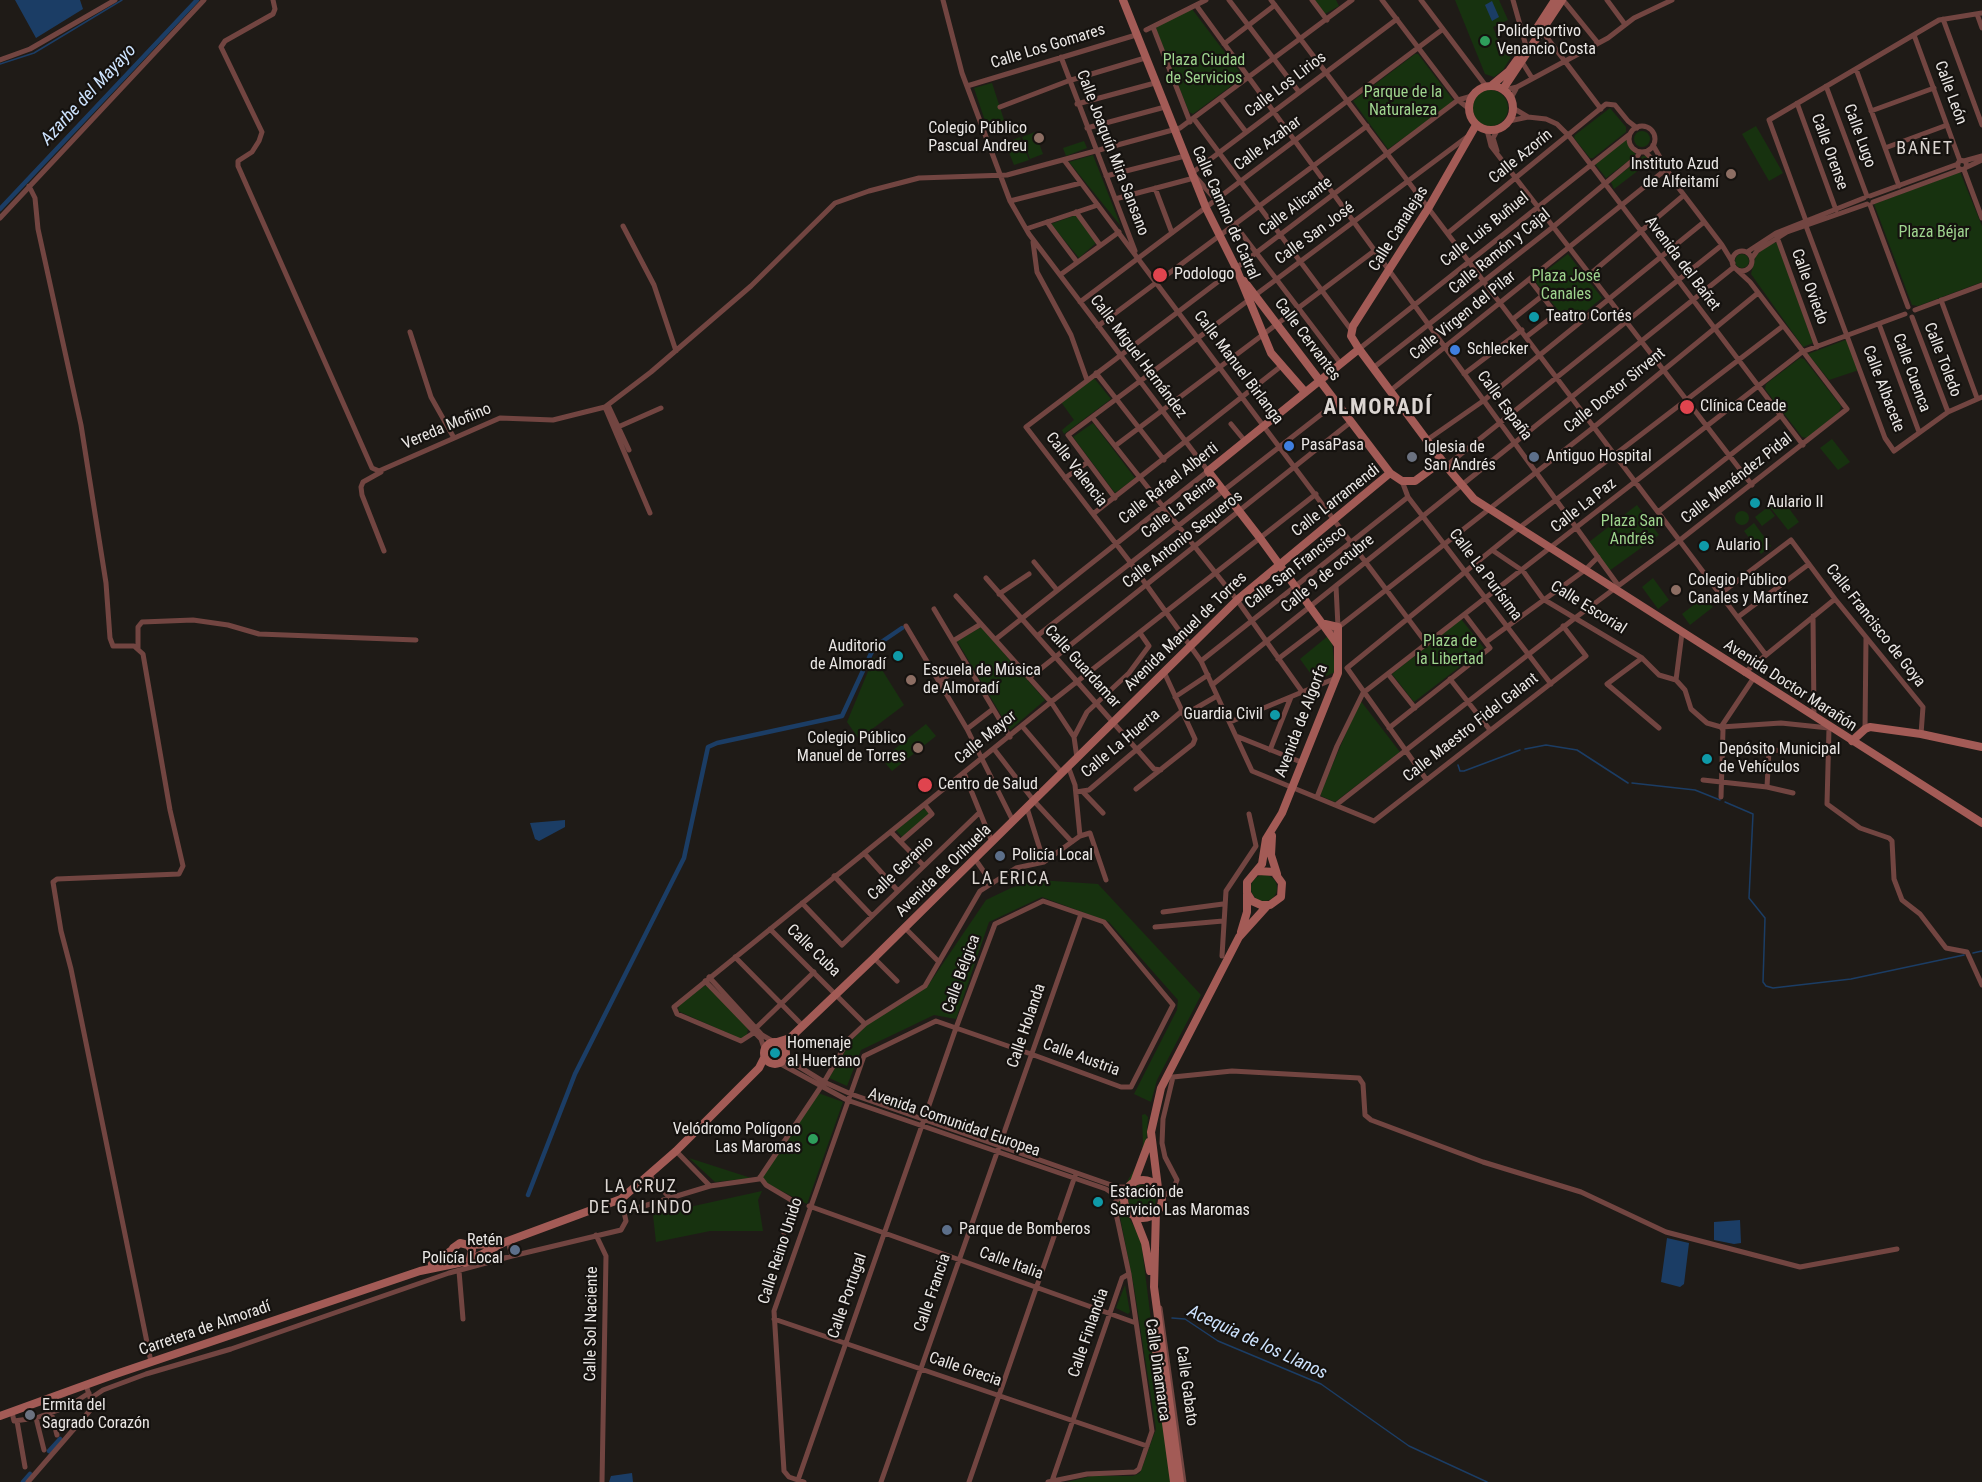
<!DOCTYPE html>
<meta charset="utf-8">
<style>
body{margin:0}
canvas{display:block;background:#1f1b17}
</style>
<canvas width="1982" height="1482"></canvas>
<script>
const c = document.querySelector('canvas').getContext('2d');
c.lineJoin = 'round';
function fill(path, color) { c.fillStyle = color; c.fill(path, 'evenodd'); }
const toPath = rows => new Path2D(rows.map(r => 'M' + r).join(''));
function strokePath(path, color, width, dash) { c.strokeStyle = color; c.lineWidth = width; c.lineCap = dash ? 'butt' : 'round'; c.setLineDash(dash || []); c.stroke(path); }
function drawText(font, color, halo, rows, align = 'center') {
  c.font = font + ' "Roboto Condensed",sans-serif'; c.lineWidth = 4.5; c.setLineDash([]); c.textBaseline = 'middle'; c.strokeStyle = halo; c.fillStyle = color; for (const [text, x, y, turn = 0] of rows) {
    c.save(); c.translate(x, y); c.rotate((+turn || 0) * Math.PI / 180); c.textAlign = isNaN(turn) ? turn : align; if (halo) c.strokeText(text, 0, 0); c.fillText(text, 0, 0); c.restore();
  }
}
const green = toPath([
 [1315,0,1336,0,1339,6,1325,14],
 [1455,0,1499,0,1508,20,1493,27,1503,52,1507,50,1511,57,1503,70,1494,77,1485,74],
 [1192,9,1242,75,1242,78,1193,114,1189,112,1156,29,1158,25],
 [1415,54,1418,54,1453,100,1453,103,1388,149,1353,101],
 [992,83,1004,120,987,127,974,88],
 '1472 108a18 18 0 1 1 36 0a18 18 0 1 1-36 0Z',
 [1610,108,1626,127,1626,132,1593,158,1590,158,1574,138,1575,135],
 [1756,126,1783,173,1769,181,1742,134],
 '1634 139a8 8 0 1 1 16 0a8 8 0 1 1-16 0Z',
 [1035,132,1043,154,1030,159,1022,137],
 [1020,137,1029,160,1014,165,1005,143],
 [1625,138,1636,155,1606,178,1595,164],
 [1084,141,1087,148,1066,156,1063,148],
 [1093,155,1120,224,1120,225,1069,162],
 [1643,156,1648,156,1652,160,1614,189,1611,182],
 [1960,172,1982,226,1982,282,1918,306,1912,305,1874,204],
 [1076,215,1096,243,1079,258,1051,224],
 [1773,242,1777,243,1813,343,1803,347,1751,274,1756,255],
 '1735 261a7 7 0 1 1 14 0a7 7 0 1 1-14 0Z',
 [1568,254,1602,298,1579,317,1571,308,1562,315,1534,280],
 [1848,339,1859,370,1829,380,1808,354],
 [1800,358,1804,359,1841,406,1839,412,1807,438,1802,437,1765,389,1766,384],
 [1094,378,1111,399,1064,434,1062,430,1074,420,1061,402],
 [1093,423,1135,478,1115,493,1073,437],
 [1832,439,1850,462,1838,470,1820,448],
 [1782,499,1799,522,1788,530,1770,507],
 [1637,505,1659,535,1609,571,1589,542],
 [1768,507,1775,516,1762,526,1755,517],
 '1735 518a7 7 0 1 1 14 0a7 7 0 1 1-14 0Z',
 [1754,523,1771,546,1761,554,1744,531],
 [1653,578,1669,600,1658,609,1642,587],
 [1704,597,1713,607,1690,625,1682,614],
 [1461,619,1484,648,1414,702,1392,674],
 [981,627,1045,700,1010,730,957,641],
 [1328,636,1332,641,1335,672,1316,681,1300,659],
 [874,657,904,705,859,739,847,722],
 [1360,700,1400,752,1335,802,1321,796,1321,792],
 [926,724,936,736,892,771,882,759],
 [925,808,930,814,902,837,896,830],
 '1251 888a13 13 0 1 1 26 0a13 13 0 1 1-26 0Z',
 [1038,880,1098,884,1201,995,1157,1080,1151,1102,1134,1094,1177,1010,1178,1000,1109,922,1042,897,989,922,956,1019,934,1015,861,1050,847,1086,829,1078,851,1041,867,1025,927,987,986,900,1011,888],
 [704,986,707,986,748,1028,747,1035,741,1039,678,1011,679,1005],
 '768 1053a7 7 0 1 1 14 0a7 7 0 1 1-14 0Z',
 [818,1093,843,1102,807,1204,760,1180],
 [1145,1114,1148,1117,1146,1145,1134,1179,1125,1185,1140,1160,1143,1144,1142,1115],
 [689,1158,751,1178,715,1182],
 '1128 1199a14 14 0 1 1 28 0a14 14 0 1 1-28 0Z',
 [762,1191,758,1200,763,1231,710,1231,656,1242,653,1215],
 [1120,1200,1141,1240,1171,1482,1067,1482,1092,1476,1133,1476,1140,1473,1156,1429,1134,1287,1117,1202],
 [1125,1285,1130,1312,1128,1314,1116,1308]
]);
const water = toPath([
 [15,0,80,0,83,9,36,38],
 [1492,1,1499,17,1492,21,1485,5],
 [565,820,565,827,539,841,535,839,530,823],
 [1740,1220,1741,1243,1734,1244,1714,1240,1714,1222],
 [1667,1238,1689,1243,1684,1284,1680,1287,1661,1282],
 [632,1473,633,1482,609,1482,611,1476]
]);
const stream = toPath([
 [0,64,34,53,122,0],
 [1525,749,1546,745,1577,750,1628,783],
 [1458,765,1460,771,1464,771,1520,750],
 [1632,783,1695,790,1720,800],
 [1725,802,1753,814,1749,898,1765,918,1763,982,1766,986,1773,988,1851,979,1964,955],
 [1973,953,1982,951],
 [1172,1318,1185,1319,1218,1341,1321,1384,1409,1446,1487,1482]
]);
const canal = toPath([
 [0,209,197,0],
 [528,1195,575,1074,684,858,708,747,717,743,842,716,874,647,902,628],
 [49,1451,60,1439],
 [23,1482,30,1474]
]);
const street = toPath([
 [273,0,275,9,273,14,225,41,221,47,262,132,259,141,252,152,238,161,238,166,372,468,379,471,500,418,553,420,605,407,651,372,751,286,835,203,869,191,919,178,1007,175,1180,128,1352,0],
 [943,0,962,73,1010,201,1029,234,1208,471,996,639],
 [1229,0,1299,92],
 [1271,0,1766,655],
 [1312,0,1327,20],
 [1382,0,1458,100,1468,108],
 [1421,0,1486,86],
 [1513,0,1526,46],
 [1563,0,1598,43],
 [1607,0,1624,23],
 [1196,5,1618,585],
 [1977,14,1982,28],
 [1943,19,1982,125],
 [1153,27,1190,122],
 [1146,30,1206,0],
 [1542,31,1601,109],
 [1914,35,1960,161],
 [1224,44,1275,5],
 [1061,57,1135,251],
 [0,60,30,49,115,0],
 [1522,62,1532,78],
 [1856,69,1899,186],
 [967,86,1136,35],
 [1826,86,1867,196],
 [1505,90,1517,87,1608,38,1634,18,1672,0],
 [1472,96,1458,100,1026,427,1130,562,1201,661,1252,771,1374,821,1586,656,1563,626],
 [1511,98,1516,89],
 [1221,99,1246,132],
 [1797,103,1836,210],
 [1077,104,1155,83],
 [1000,107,1068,81,1145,58],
 [1513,108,1528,117],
 [1871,111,1934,88],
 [1194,119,1352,331],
 [1509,121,1528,117,1546,119,1557,124,1569,136,1803,445],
 '1629 139a13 13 0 1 1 26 0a13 13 0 1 1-26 0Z',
 [1087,128,1165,107],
 [1487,130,1491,146,1752,485],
 [1653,145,1670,175],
 [1885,148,1947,125],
 [1497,151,1493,138,1498,129],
 [1645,152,1671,178,1722,245,1733,263],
 [1064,160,1427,644],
 '1957.5 165a4.5 4.5 0 1 1 9 0a4.5 4.5 0 1 1-9 0Z',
 [1964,161,1982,156],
 [1967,167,1982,160],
 [1964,170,1982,218],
 [1106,176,1185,156],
 [29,186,35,198,38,229,81,425,106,583,110,638,113,646,134,646,143,654,170,810,183,866,179,874,57,879,53,882,61,931,71,969,151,1362],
 [1155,188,1172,233],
 [1870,196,1958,164],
 [1115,199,1194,178],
 [1010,201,1081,183],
 [1873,202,1960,170],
 [1870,205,1908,307],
 [1076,212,1100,245],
 [0,218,204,0],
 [1806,221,1769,120,1939,20,1982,13],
 [1047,222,1077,262],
 [623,226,654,285,676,351],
 [1806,226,1885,438,1894,451,1948,412,1982,397],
 [1026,229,1098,205],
 [1448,233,1606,104,1615,105,1628,121,1637,128],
 [1777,237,1817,347],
 [1033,242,1037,272,1071,335,1087,380],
 '1732 261a10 10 0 1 1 20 0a10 10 0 1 1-20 0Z',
 [1747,252,1776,233,1864,198],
 [1752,258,1757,251,1787,232,1867,204],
 [1060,275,1119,232],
 [1589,275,1684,195],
 [1941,300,1977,398],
 [1080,302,1443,29],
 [1915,310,1982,285],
 [1912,317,1948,412],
 [1513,319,1542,296],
 [1879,324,1919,432],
 [1098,326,1367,126],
 [410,332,431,397,454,438],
 [1526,337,1556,314,1530,280],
 [1359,349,1630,134],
 [1341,364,1216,200,1192,173,1397,19],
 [1373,368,1553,227,1637,157,1640,152],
 [1096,373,1164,460],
 [1464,374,1522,330],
 [1390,391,1664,171],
 [608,405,629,450],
 [605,407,650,513],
 [1092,417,1237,600,1303,693],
 [1231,424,1245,441],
 [618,427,661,408],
 [1427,440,1483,401,1704,222],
 [1115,446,1374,251],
 [1446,466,1722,245],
 [381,472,363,482,361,487,362,495,384,551],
 [1065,478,1088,462],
 [1402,481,1408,497,1551,684],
 [1115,498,1068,435,1467,137],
 [1658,512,1781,415],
 [1093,514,1280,367],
 [1492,550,1523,571,1543,599,1642,658,1659,675,1676,680,1685,690,1691,709,1707,723,1721,727,1781,723,1829,728,1827,804,1860,828,1889,838,1892,841,1894,879,1902,900,1920,914,1946,948,1967,952,1982,985],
 [1034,562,1057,590],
 [986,578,1154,769,1161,770],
 [1336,586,1338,627],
 [999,594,1029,574],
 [1720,594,1791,540,1835,599,1923,707,1921,734],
 [956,596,1051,702,1074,737,1077,758],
 [934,609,1010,737],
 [1813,616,1814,716],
 [1738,617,1809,564],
 [906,626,967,729,1013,821],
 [1331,633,1594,427,1758,293],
 [1037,636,1337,402],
 [953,641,981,624],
 [1486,642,1585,570,1598,557],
 [138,648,138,627,142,622,193,620,228,625,259,634,416,640],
 [1642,658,1607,684,1659,728],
 [1278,659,1324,624],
 [1201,661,1408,497],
 [1347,668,1519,528,1783,326],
 [1347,668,1426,779],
 [1744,673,1835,599],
 [1388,674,1415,708],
 [1029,678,1352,421],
 [1450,679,1490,730],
 [1676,680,1682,633],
 [939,682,966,663],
 [1212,685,1734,267],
 [1175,697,1208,675],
 [1184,715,1217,696],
 [1230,722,1336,678],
 [1022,726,1062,773],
 [1721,727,1723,730,1721,797],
 [1721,727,1753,679],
 [1389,728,1490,648,1465,615],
 [967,729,993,709],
 [1865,729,1866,638],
 [1236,736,1301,762],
 [1074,737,1087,712,1129,673,1149,646,1140,633],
 [1723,748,1795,751],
 [994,749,1034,801,1072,842],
 [1270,750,1291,697],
 [964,773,992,842],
 [1703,780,1767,787,1793,793],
 [1767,787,1769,750],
 [1136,789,1193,744,1195,739,1164,672],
 [1076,792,1089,790,1182,711],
 [1083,792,1103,813],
 [1317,797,1337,746,1363,693,1802,352,1905,314],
 [1336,805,1575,618,1680,540,1847,409,1750,282,1737,270],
 [1027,808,1044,862],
 [891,832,924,866],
 [1080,836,1090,833,1106,880],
 [901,841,932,814,925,805],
 [864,853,898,891],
 [975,859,991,882],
 [834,876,872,916],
 [802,903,842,945,979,813],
 [1163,912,1223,904],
 [1155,927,1223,921],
 [905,928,939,962],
 [770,929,865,1024],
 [1222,956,1226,891,1256,846,1249,814],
 [735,957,803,1026],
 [874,958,897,981],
 [709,977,762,1035,774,1042],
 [705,981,761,1039,764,1048],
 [756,1028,814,972],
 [755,1032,741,1041,677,1014,674,1007,1051,702,1316,494],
 [786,1054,790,1061,824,1082,851,1094,1117,1187,1128,1187],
 [779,1063,847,1100,1106,1189,1124,1201],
 [676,1151,710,1186],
 [650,1176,670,1198],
 [760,1177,766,1185,793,1201,784,1233],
 [1161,1197,1173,1190,1177,1180,1165,1157,1162,1143,1163,1119,1173,1077,1232,1071,1359,1078,1363,1084,1365,1115,1371,1120,1483,1162,1581,1192,1666,1232,1800,1267,1897,1249],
 [809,1206,1136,1323],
 [624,1212,710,1186,759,1179,824,1082,849,1039,865,1024,925,986,980,891,1016,868,1044,862,1080,836,1075,785,1068,766],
 [596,1235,606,1256,602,1482],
 [508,1241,512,1256,621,1230,626,1221,621,1199],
 [459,1271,463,1319],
 [1160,1308,1184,1482],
 [774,1319,1147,1446],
 [91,1398,103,1390,146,1374,231,1349,449,1273,512,1256],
 [12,1412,14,1421,36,1418,67,1407,89,1393],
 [51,1412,57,1435],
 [36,1418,44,1450],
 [17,1421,25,1467],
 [798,1480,956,1028,995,924,1043,901,1104,922,1173,1005,1131,1087,1121,1087,1031,1054,956,1028,936,1021,864,1056,774,1311,784,1471,789,1477,804,1482],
 [1052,1481,1122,1278,1129,1274],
 [28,1482,93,1407,86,1385],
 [881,1482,1081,914],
 [969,1482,1075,1176],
 [1048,1482,1087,1474,1135,1472,1139,1469,1152,1431,1129,1274,1114,1204,1120,1196]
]);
const secondary = toPath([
 [1123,0,1206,208,1236,268,1271,353,1305,392],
 [1533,34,1555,0],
 [1492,85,1509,71,1524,50],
 '1469 108a22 22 0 1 1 44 0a22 22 0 1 1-44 0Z',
 [1503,89,1562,0],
 [1476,125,1429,207,1353,326,1351,336,1359,349,1446,466,1474,499,1982,823],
 [1244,281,1390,473,1402,481,1415,481,1442,461],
 [1337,644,1260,538,1208,471,1359,349],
 [1852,741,1865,729,1870,727,1921,734,1982,747],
 [1272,836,1271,855,1277,874],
 [1258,871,1274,872,1282,883,1281,897,1270,905,1261,905,1252,901,1247,893,1247,882,1262,864,1266,839,1282,813,1338,673,1338,627,1325,624],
 [1241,932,1247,912,1247,894],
 '764 1053a11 11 0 1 1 22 0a11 11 0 1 1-22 0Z',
 [777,1042,790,1038,874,958,1237,600,1390,473],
 '1124 1199a19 19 0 1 1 38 0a19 19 0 1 1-38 0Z',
 [1134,1182,1149,1142],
 [1158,1188,1151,1132,1161,1088,1239,937,1267,906],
 [1156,1211,1154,1287,1180,1482],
 [1134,1215,1145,1243,1150,1271],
 [468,1245,495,1244],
 [470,1259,472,1250,468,1245,460,1243,453,1248,454,1259,465,1263,505,1242,621,1199,676,1151,759,1068,764,1058],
 [432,1264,452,1250],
 [1153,1328,1174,1482],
 [0,1416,113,1375,420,1271,459,1263]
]);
const markers = [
 [1485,41,6,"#2e9e5b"],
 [1039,138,6,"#8d6e63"],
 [1731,174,6,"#8d6e63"],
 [1160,275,8,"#e0444e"],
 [1534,317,6,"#0f9aa8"],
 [1455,350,6,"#3f7fe0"],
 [1687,407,8,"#e0444e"],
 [1289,446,6,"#3f7fe0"],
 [1412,457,6,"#6b7280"],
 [1534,457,6,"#5c6f8a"],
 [1755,503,6,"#0f9aa8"],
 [1704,546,6,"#0f9aa8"],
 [1676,590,6,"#8d6e63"],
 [898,656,6,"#0f9aa8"],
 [911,680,6,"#8d6e63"],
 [1275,715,6,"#0f9aa8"],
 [918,748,6,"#8d6e63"],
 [1707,759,6,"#0f9aa8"],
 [925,785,8,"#e0444e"],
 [1000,856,6,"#5c6f8a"],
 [775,1053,6,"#0f9aa8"],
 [813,1139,6,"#2e9e5b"],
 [1098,1202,6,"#0f9aa8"],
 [947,1230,6,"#5c6f8a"],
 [515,1250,6,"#5c6f8a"],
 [30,1415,6,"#6b7280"]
];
const poiNames = [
 ["Polideportivo",1497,32],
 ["Venancio Costa",1497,50],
 ["Colegio Público",1027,129,"right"],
 ["Pascual Andreu",1027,147,"right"],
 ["Instituto Azud",1719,165,"right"],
 ["de Alfeitamí",1719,183,"right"],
 ["Podologo",1174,275],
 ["Teatro Cortés",1546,317],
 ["Schlecker",1467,350],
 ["Clínica Ceade",1700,407],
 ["PasaPasa",1301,446],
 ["Iglesia de",1424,448],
 ["San Andrés",1424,466],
 ["Antiguo Hospital",1546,457],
 ["Aulario II",1767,503],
 ["Aulario I",1716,546],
 ["Colegio Público",1688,581],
 ["Canales y Martínez",1688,599],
 ["Auditorio",886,647,"right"],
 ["de Almoradí",886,665,"right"],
 ["Escuela de Música",923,671],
 ["de Almoradí",923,689],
 ["Guardia Civil",1263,715,"right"],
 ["Colegio Público",906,739,"right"],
 ["Manuel de Torres",906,757,"right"],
 ["Depósito Municipal",1719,750],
 ["de Vehículos",1719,768],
 ["Centro de Salud",938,785],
 ["Policía Local",1012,856],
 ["Homenaje",787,1044],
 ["al Huertano",787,1062],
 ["Velódromo Polígono",801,1130,"right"],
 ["Las Maromas",801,1148,"right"],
 ["Estación de",1110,1193],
 ["Servicio Las Maromas",1110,1211],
 ["Parque de Bomberos",959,1230],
 ["Retén",503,1241,"right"],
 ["Policía Local",503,1259,"right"],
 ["Ermita del",42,1406],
 ["Sagrado Corazón",42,1424]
];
const streetNames = [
 ["Calle Los Gomares",1048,47,-17],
 ["Calle Los Lirios",1286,85,-37],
 ["Calle León",1950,93,70],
 ["Calle Lugo",1859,136,70],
 ["Calle Azahar",1268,144,-37],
 ["Calle Orense",1829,152,70],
 ["Calle Joaquín Mira Sansano",1112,153,69],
 ["Calle Azorín",1521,157,-39],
 ["Calle Alicante",1296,207,-37],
 ["Calle Camino de Catral",1225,213,66],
 ["Calle Canalejas",1399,229,-58],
 ["Calle Luis Buñuel",1485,230,-39],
 ["Calle San José",1315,234,-36],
 ["Calle Ramón y Cajal",1500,252,-39],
 ["Avenida del Bañet",1682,264,53],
 ["Calle Oviedo",1809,287,70],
 ["Calle Virgen del Pilar",1463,316,-39],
 ["Calle Cervantes",1307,340,53],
 ["Calle Miguel Hernández",1138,357,53],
 ["Calle Toledo",1942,360,69],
 ["Calle Manuel Birlanga",1238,368,53],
 ["Calle Cuenca",1911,373,70],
 ["Calle Albacete",1883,389,69],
 ["Calle Doctor Sirvent",1615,391,-39],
 ["Calle España",1504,406,54],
 ["Vereda Moñino",447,427,-23],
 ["Calle Valencia",1076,470,52],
 ["Calle Menéndez Pidal",1737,479,-38],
 ["Calle Rafael Alberti",1169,484,-38],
 ["Calle Larramendi",1336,501,-38],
 ["Calle La Paz",1584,506,-38],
 ["Calle La Reina",1179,508,-38],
 ["Calle Antonio Sequeros",1183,540,-38],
 ["Calle San Francisco",1296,568,-38],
 ["Calle 9 de octubre",1328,574,-39],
 ["Calle La Purísima",1485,575,53],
 ["Calle Escorial",1588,608,32],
 ["Calle Francisco de Goya",1875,626,52],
 ["Avenida Manuel de Torres",1186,632,-44],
 ["Calle Guardamar",1082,667,48],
 ["Avenida Doctor Marañón",1790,686,33],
 ["Avenida de Algorfa",1302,721,-69],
 ["Calle Maestro Fidel Galant",1471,728,-38],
 ["Calle Mayor",986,738,-39],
 ["Calle La Huerta",1121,744,-40],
 ["Calle Geranio",901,869,-44],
 ["Avenida de Orihuela",944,871,-44],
 ["Calle Cuba",813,951,44],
 ["Calle Bélgica",962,974,-70],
 ["Calle Holanda",1027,1026,-71],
 ["Calle Austria",1081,1058,20],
 ["Avenida Comunidad Europea",954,1123,19],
 ["Calle Reino Unido",781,1251,-72],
 ["Calle Italia",1011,1264,20],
 ["Calle Francia",933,1293,-71],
 ["Calle Portugal",848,1296,-71],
 ["Calle Sol Naciente",592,1324,-89],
 ["Carretera de Almoradí",205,1329,-19],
 ["Calle Finlandia",1089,1333,-71],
 ["Calle Grecia",965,1370,19],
 ["Calle Dinamarca",1157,1370,82],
 ["Calle Gabato",1186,1386,82]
];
const parkNames = [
 ["Plaza Ciudad",1204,61],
 ["de Servicios",1204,79],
 ["Parque de la",1403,93],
 ["Naturaleza",1403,111],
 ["Plaza Béjar",1934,233],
 ["Plaza José",1566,277],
 ["Canales",1566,295],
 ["Plaza San",1632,522],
 ["Andrés",1632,540],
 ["Plaza de",1450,642],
 ["la Libertad",1450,660]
];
const waterNames = [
 ["Azarbe del Mayayo",89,95,-47],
 ["Acequia de los Llanos",1257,1343,25]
];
const neighbourhoodNames = [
 ["BAÑET",1925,149],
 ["LA ERICA",1011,879],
 ["LA CRUZ",641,1187],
 ["DE GALINDO",641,1208]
];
const districtNames = [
 ["ALMORADÍ",1378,408]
];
fill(green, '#17320f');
fill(water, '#1b3d65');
strokePath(stream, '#1b3d65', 1.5);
strokePath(canal, '#1b3d65', 4.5);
strokePath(street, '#724541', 5);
strokePath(secondary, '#a35b56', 8);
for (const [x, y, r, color] of markers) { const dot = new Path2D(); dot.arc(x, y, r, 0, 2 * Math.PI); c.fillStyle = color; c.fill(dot); strokePath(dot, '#15120f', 2); }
drawText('16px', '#eae7e5', '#15120f', poiNames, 'left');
drawText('16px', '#eae7e5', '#15120f', streetNames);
drawText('16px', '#9fd58f', '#15120f', parkNames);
drawText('italic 18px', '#cde3fe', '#15120f', waterNames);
c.letterSpacing = '1.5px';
drawText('18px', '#dcd6d2', '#15120f', neighbourhoodNames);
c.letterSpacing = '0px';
c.letterSpacing = '1.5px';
drawText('bold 22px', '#dcd6d2', '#15120f', districtNames);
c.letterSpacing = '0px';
</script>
